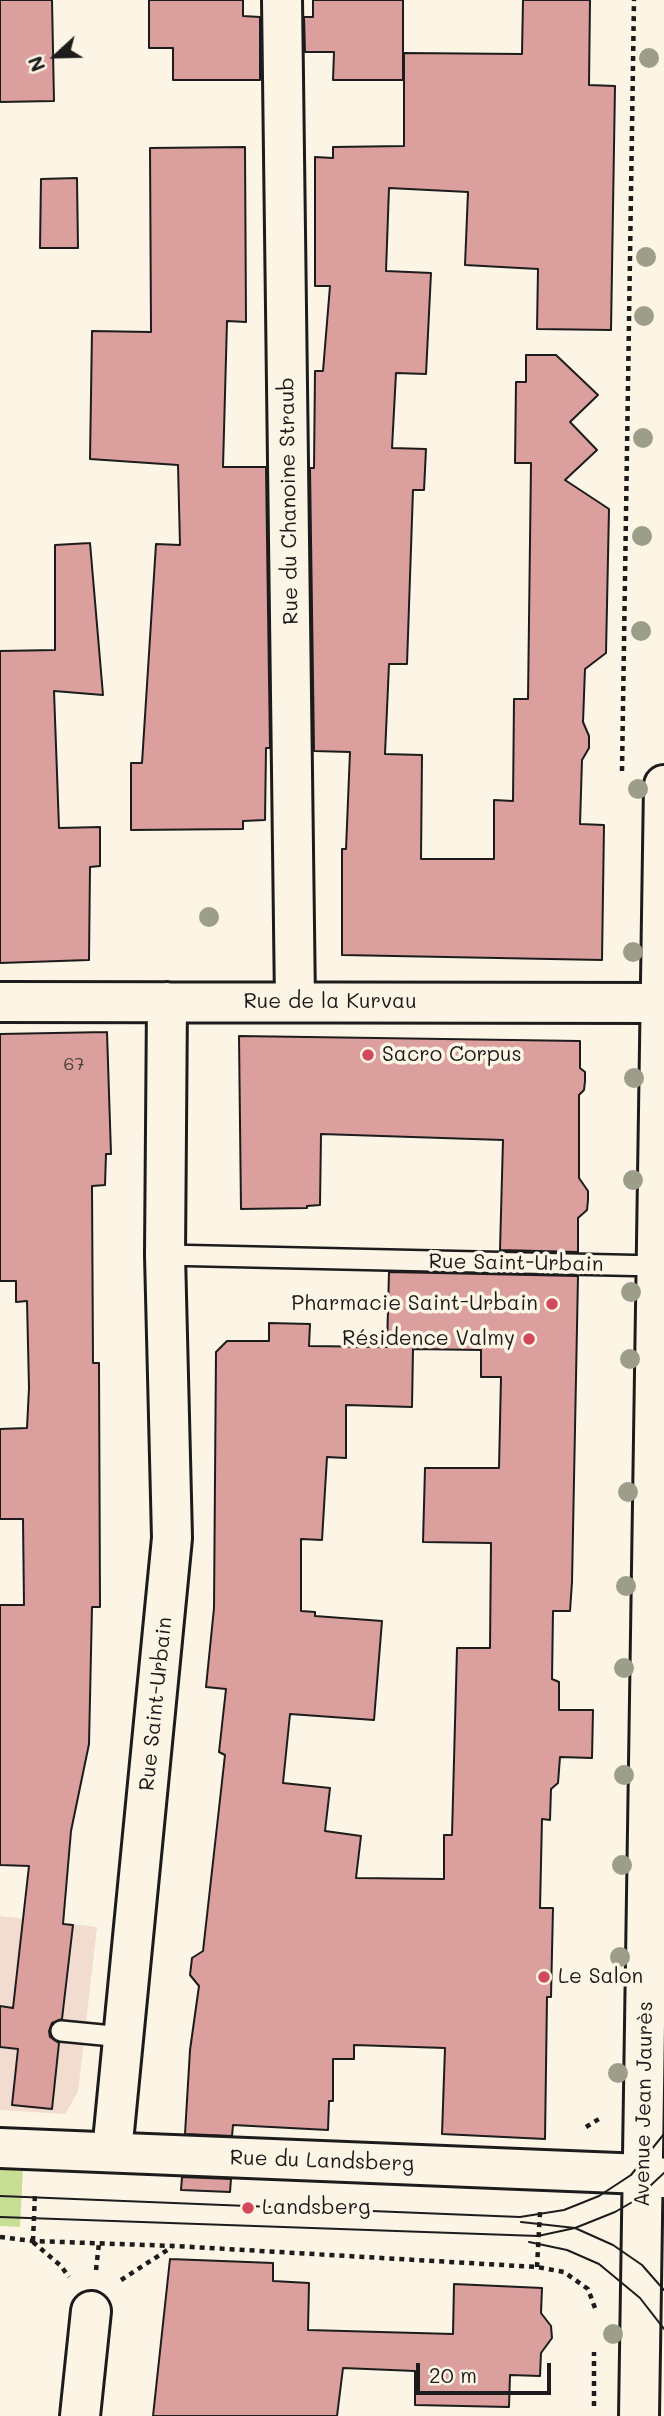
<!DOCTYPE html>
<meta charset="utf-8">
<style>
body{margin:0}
#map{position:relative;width:664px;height:2416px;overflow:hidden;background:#fcf5e5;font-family:Mali,sans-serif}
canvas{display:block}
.north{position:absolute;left:21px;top:21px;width:70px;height:70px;-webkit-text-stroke:5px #fcf5e5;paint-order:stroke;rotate:248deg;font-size:19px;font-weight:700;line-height:28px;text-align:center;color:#1c1c1c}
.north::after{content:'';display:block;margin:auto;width:24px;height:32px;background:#1c1c1c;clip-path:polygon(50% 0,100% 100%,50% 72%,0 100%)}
.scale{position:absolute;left:416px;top:2363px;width:135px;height:32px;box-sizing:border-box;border:4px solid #1c1c1c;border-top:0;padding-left:9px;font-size:21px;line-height:24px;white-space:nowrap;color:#1c1c1c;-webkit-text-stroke:5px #fcf5e5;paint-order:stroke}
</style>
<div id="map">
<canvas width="664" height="2416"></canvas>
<div class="north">N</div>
<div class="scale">20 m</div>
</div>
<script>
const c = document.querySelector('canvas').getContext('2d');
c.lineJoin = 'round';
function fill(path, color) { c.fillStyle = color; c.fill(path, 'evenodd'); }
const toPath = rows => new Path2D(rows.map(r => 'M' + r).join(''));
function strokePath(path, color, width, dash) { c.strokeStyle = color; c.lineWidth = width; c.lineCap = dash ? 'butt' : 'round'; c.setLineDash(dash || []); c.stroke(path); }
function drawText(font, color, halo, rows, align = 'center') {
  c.font = font + ' Mali,sans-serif'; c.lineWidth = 7; c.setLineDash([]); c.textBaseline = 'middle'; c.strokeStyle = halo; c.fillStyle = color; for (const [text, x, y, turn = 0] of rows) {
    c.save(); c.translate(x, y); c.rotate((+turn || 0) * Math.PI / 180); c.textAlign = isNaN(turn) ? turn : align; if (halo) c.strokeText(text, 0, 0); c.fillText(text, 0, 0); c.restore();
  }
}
const built = toPath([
 [0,1916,97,1927,78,2092,65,2114,0,2110]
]);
const green = toPath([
 [0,2168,23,2169,20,2227,0,2226]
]);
const building = toPath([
 [0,0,52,0,54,101,0,102,0,0],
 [149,0,243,0,243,16,260,17,260,80,173,80,173,48,149,48,149,0],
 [313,0,403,0,403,80,333,80,334,52,305,52,304,17,313,17,313,0],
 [523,0,590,0,589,85,615,86,611,330,537,329,538,269,465,265,468,192,389,188,386,271,431,273,426,374,396,373,392,448,426,449,424,490,413,490,407,664,389,664,385,754,422,755,421,859,494,859,494,800,513,801,514,699,528,699,531,463,515,463,516,382,526,382,526,355,556,355,598,395,570,422,597,450,565,480,609,509,606,653,585,669,583,722,589,736,589,748,582,760,580,824,604,825,602,960,342,955,342,849,346,849,350,752,314,751,310,468,314,468,315,371,323,371,330,286,315,286,315,157,333,158,333,147,404,146,404,53,522,54,523,0],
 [245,147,246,322,227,321,223,467,266,467,270,748,266,748,265,820,243,821,243,829,131,830,131,763,142,763,156,544,180,545,178,465,90,459,92,331,151,332,150,148,245,147],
 [77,178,78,248,40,248,41,179,77,178],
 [90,543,103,695,54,691,59,828,100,827,100,866,90,867,89,960,0,963,0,651,55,650,55,545,90,543],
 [107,1032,111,1154,106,1154,105,1185,92,1186,93,1363,99,1363,100,1607,92,1607,89,1744,71,1831,63,1924,73,1925,62,2019,52,2023,49,2031,50,2037,59,2043,52,2109,12,2105,18,2049,0,2047,0,2006,13,2008,29,1866,0,1865,0,1605,24,1605,23,1519,0,1519,0,1429,27,1428,29,1388,27,1301,16,1302,16,1281,0,1281,0,1034,107,1032],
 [239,1036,580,1041,580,1068,585,1072,585,1081,584,1090,579,1095,579,1178,588,1191,588,1200,587,1210,578,1218,578,1252,500,1250,503,1140,321,1134,320,1205,307,1206,307,1208,241,1209,239,1036],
 [389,1272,578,1276,572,1582,570,1611,553,1611,552,1679,559,1682,559,1710,593,1710,592,1758,560,1757,558,1783,551,1789,550,1820,542,1819,540,1908,553,1908,551,1997,547,1997,545,2139,442,2134,445,2048,354,2045,354,2059,333,2059,333,2101,329,2101,328,2130,233,2125,232,2136,185,2134,190,2050,199,1986,190,1975,192,1958,203,1951,225,1755,219,1752,226,1689,206,1687,214,1608,216,1352,227,1341,269,1341,269,1323,310,1324,309,1346,387,1347,389,1272],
 [413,1349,481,1350,481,1377,501,1377,499,1468,425,1468,423,1542,491,1543,490,1648,457,1648,452,1835,444,1835,444,1879,356,1878,361,1836,325,1831,330,1788,283,1783,290,1714,374,1720,382,1621,315,1616,315,1612,301,1611,301,1539,322,1540,327,1457,346,1458,346,1405,412,1407,413,1349],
 [182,2177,231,2179,230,2192,181,2190,182,2177],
 [170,2259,273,2263,273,2281,309,2283,308,2330,453,2334,454,2284,542,2288,541,2313,551,2326,552,2338,541,2353,540,2376,510,2375,509,2407,415,2405,415,2371,343,2368,337,2416,153,2416,170,2259]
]);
const path = toPath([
 [622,771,634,0],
 [586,2127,602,2117],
 [0,2237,33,2241,175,2246,537,2267,564,2272,588,2289,595,2308],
 [33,2241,35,2193],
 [33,2242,61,2266,69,2277],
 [537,2267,540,2212],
 [96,2270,99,2243],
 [121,2280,172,2247],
 [594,2406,594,2352]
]);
const lane = toPath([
 [165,1255,657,1266],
 [61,2031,123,2037]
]);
const street = toPath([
 [282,0,295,1002],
 [0,1002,664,1003],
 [112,2152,172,1538,165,1255,167,1002],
 [80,2416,91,2311]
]);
const secondary = toPath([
 [0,2148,643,2174,664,2178],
 [639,2416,664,785]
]);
const tram = toPath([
 [0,2196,520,2217,564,2210,599,2196,631,2175,664,2134],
 [0,2217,538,2236,575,2228,615,2212,634,2201,664,2173],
 [521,2222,575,2228,613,2245,642,2265,664,2290],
 [529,2242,567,2250,599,2264,640,2298,664,2329]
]);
const trees = [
 [649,58],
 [646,257],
 [644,316],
 [643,438],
 [642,536],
 [641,631],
 [638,789],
 [209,917],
 [633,952],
 [634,1078],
 [633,1180],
 [631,1292],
 [630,1359],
 [628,1492],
 [626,1586],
 [624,1668],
 [624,1775],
 [622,1865],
 [620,1957],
 [618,2073],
 [613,2334]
];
const markers = [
 [368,1055,7,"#d1495b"],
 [552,1304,7,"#d1495b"],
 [529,1339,7,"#d1495b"],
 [544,1977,7,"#d1495b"],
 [248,2208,7,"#d1495b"]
];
const numberNames = [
 ["67",74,1064]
];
const streetNames = [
 ["Rue du Chanoine Straub",289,501,-91],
 ["Rue de la Kurvau",330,1002],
 ["Rue Saint-Urbain",516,1263,1],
 ["Rue Saint-Urbain",156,1704,-84],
 ["Avenue Jean Jaurès",644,2104,-89],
 ["Rue du Landsberg",322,2161,2]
];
const poiNames = [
 ["Sacro Corpus",382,1055],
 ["Pharmacie Saint-Urbain",538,1304,"right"],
 ["Résidence Valmy",515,1339,"right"],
 ["Le Salon",558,1977],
 ["Landsberg",262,2208]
];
fill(built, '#f2dccf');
fill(green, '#c8de94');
fill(building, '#dba09d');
strokePath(building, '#1c1c1c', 2);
strokePath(lane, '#1c1c1c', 24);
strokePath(street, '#1c1c1c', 44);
strokePath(secondary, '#1c1c1c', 44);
strokePath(path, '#1c1c1c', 4.5, [5, 5]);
strokePath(lane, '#fcf5e5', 19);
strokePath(street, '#fcf5e5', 38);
strokePath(secondary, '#fcf5e5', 38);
strokePath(tram, '#1c1c1c', 2);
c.fillStyle = '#9d9e8a';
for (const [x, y] of trees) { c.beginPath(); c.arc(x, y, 10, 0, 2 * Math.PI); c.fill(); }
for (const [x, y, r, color] of markers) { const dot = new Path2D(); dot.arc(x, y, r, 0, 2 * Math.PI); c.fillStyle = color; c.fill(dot); strokePath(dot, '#fcf5e5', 2.5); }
drawText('18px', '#4c3d3c', null, numberNames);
drawText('21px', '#1c1c1c', '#fcf5e5', streetNames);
drawText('21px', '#1c1c1c', '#fcf5e5', poiNames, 'left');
</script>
